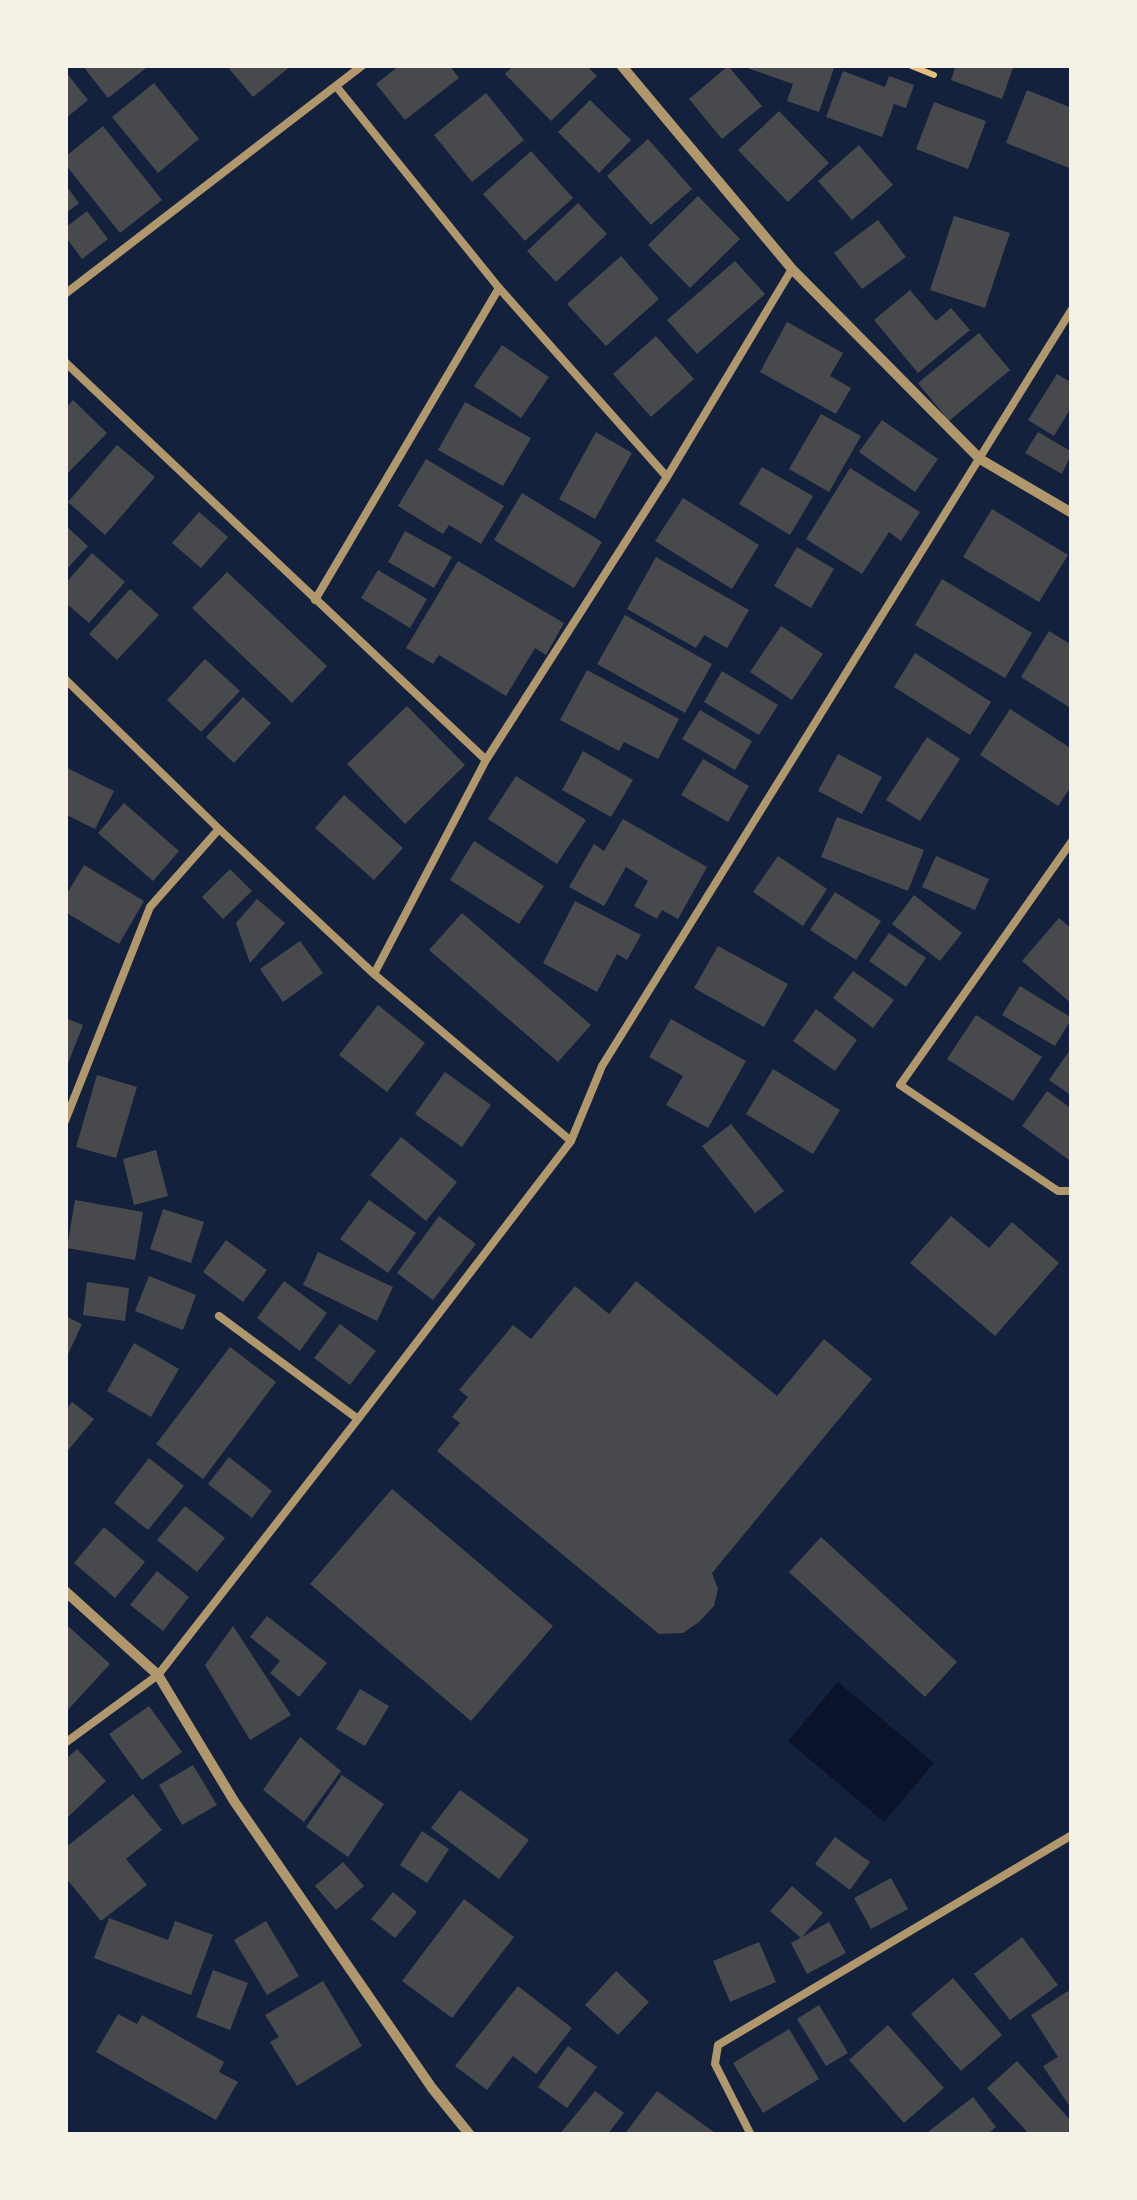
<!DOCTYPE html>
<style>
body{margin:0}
#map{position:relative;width:1137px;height:2200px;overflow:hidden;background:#14213d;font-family:"Nunito Sans",sans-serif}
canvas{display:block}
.frame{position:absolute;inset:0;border:68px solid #f6f1e7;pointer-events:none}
</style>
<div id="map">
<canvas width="1137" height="2200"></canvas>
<div class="frame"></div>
</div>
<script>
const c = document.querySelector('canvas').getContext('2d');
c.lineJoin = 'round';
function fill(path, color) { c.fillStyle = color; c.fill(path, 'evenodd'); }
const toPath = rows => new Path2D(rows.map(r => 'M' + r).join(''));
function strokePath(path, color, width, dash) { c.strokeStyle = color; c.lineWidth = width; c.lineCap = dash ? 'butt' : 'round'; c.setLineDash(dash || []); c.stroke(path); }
const water = toPath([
 [838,1682,934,1763,884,1822,788,1741]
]);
const building = toPath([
 [82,65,144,65,146,68,108,98],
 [226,65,292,65,253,97],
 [400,65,449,65,459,78,405,120,376,84],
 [514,65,586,65,597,76,551,121,505,74],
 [739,65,835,65,819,112,787,101,793,84],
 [956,65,1014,65,1002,99,951,80],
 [728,66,762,106,722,139,689,99],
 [65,71,88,100,65,119],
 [843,71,885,87,889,76,914,85,906,108,894,104,882,137,826,117],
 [154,83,199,139,158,173,112,117],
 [1027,90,1072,108,1072,169,1006,143],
 [486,93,524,140,472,182,434,135],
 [590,100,631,140,599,173,558,132],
 [934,102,986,121,968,169,916,149],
 [779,111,829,163,788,202,738,150],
 [103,126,162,200,120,233,65,164,65,157],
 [648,139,692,189,651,225,607,176],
 [859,145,893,185,852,220,818,181],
 [531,151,573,198,525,241,483,194],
 [65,184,79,203,65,214],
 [698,196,740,239,690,288,648,245],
 [578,203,607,234,556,282,527,251],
 [87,211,108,239,82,259,65,236,65,228],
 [954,216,1010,233,985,308,930,290],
 [878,220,906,257,862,289,834,253],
 [621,256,659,299,606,346,567,304],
 [735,261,765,294,697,354,667,320],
 [910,290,936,321,951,308,970,330,918,373,874,320],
 [787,322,843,353,830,376,851,388,836,414,760,372],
 [979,333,1010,370,949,421,918,383],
 [656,336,694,379,651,417,613,374],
 [502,345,549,377,521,418,474,386],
 [1057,374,1072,383,1072,406,1054,436,1028,420],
 [73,400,107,433,65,476,65,409],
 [465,402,531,438,503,486,438,450],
 [821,414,861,436,829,492,789,469],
 [882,420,938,459,915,492,859,452],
 [596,432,632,453,595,519,559,499],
 [1038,432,1072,452,1062,474,1025,453],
 [117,445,155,477,105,535,68,502],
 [426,459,504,506,481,544,449,525,443,534,398,506],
 [762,467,813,496,790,535,739,504],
 [850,468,920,512,901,541,889,532,862,574,806,539],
 [522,493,602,542,574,588,494,540],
 [683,498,759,545,732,589,655,541],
 [992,509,1068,555,1039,602,963,557],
 [199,512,228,537,201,568,172,543],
 [65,525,88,546,65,571],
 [405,531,452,557,434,588,388,562],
 [797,547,834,569,811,608,774,586],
 [92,553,125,582,89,623,65,602,65,584],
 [656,557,749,610,727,648,704,635,696,648,627,609],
 [458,561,564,623,546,655,535,648,506,696,439,655,433,664,406,648],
 [378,570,427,599,410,628,361,598],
 [227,572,327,666,292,703,192,608],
 [942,579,1032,633,1005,678,915,625],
 [130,589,159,615,117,660,89,634],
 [625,615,712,664,685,713,597,664],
 [781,626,823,654,792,700,750,672],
 [1049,631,1072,645,1072,709,1021,677],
 [915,653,991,702,970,735,894,687],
 [205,659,240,691,201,732,167,700],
 [587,670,679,719,658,759,624,742,619,751,560,720],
 [722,671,778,705,759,735,704,702],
 [243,697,271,723,234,763,206,737],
 [407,706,465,765,405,824,347,764],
 [1010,709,1072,749,1072,785,1058,806,980,755],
 [700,710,752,741,735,770,682,739],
 [927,737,960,759,920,821,886,800],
 [583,751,633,780,611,817,562,790],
 [838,754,882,777,862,814,818,791],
 [703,759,749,786,728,822,681,795],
 [65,767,114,791,95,829,65,814],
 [516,776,586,820,557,864,488,819],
 [344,795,403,848,374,880,315,828],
 [124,803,179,851,153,881,98,833],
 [837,817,924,850,908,891,821,857],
 [623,819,707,867,678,919,662,910,657,919,634,906,648,881,626,867,604,906,569,887,594,844,604,851],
 [474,841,544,886,519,924,450,880],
 [778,856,827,889,803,926,753,892],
 [936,856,989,879,975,910,922,887],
 [84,865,144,901,119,944,65,912,65,897],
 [230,869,252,891,223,919,202,897],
 [835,892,881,921,856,960,810,930],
 [914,895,962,933,940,961,892,924],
 [257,899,285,923,250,963,236,923],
 [575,901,641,935,627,960,617,954,597,992,543,963],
 [462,913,591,1025,558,1062,429,950],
 [1059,918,1072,929,1072,1004,1022,961],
 [889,933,926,958,906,987,869,961],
 [300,941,323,973,283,1002,260,969],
 [718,946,788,984,764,1027,694,988],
 [853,971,894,1000,873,1028,833,998],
 [1020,986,1072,1018,1055,1046,1002,1015],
 [378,1005,425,1043,387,1092,339,1055],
 [816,1009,857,1040,835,1071,793,1041],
 [976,1015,1042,1057,1013,1101,947,1059],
 [65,1018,83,1025,65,1071],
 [671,1019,746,1061,708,1128,666,1105,683,1076,649,1057],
 [1072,1047,1072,1096,1049,1080],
 [773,1069,840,1110,813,1154,746,1114],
 [445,1072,491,1105,462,1147,415,1114],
 [97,1075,137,1087,116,1158,76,1147],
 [1047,1091,1072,1109,1072,1162,1022,1126],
 [731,1124,784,1191,755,1213,702,1146],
 [401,1137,457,1182,426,1221,370,1175],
 [156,1150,168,1196,134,1205,123,1159],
 [75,1200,143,1212,135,1260,67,1248],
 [369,1200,416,1233,388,1273,340,1239],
 [163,1209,204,1222,191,1263,150,1249],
 [439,1216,476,1244,433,1300,397,1273],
 [951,1216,989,1248,1012,1222,1059,1263,995,1336,910,1263],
 [226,1240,267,1270,243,1302,203,1272],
 [318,1252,393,1287,377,1321,303,1285],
 [149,1276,196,1295,183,1330,135,1311],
 [284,1281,327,1313,300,1351,257,1318],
 [636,1281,777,1396,824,1339,872,1379,712,1573,718,1589,714,1606,699,1622,683,1633,659,1634,437,1451,460,1423,452,1417,468,1397,459,1390,513,1325,531,1339,575,1286,609,1314],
 [87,1282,129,1288,125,1321,83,1315],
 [65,1316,82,1324,65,1361],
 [340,1324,376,1351,350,1385,314,1358],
 [134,1343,179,1369,151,1417,107,1391],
 [230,1347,276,1382,203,1479,156,1444],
 [72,1402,94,1419,65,1454,65,1411],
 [229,1457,272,1491,252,1518,208,1484],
 [149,1458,184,1486,148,1530,114,1503],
 [392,1489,553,1626,471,1721,310,1584],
 [185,1506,225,1538,197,1572,157,1540],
 [104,1527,145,1562,115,1598,74,1563],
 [821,1537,957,1662,925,1697,789,1572],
 [157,1571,189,1597,163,1631,130,1605],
 [267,1616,327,1663,299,1697,270,1673,280,1661,250,1637],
 [68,1626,110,1664,65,1713,65,1630],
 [233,1626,291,1715,250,1740,205,1665],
 [360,1689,389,1706,365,1746,336,1729],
 [149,1706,182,1752,142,1780,109,1734],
 [300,1737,341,1771,304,1822,263,1790],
 [77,1749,106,1781,68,1817,65,1814,65,1760],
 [193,1765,217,1805,182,1825,159,1785],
 [342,1775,384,1804,348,1857,306,1827],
 [460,1790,529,1840,499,1879,431,1828],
 [133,1794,162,1830,126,1859,147,1885,101,1921,65,1877,65,1848],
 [422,1831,449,1849,427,1883,400,1865],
 [835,1837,870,1862,850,1890,815,1864],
 [343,1862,364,1886,336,1910,315,1886],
 [891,1878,908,1909,871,1929,854,1898],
 [792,1886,823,1913,801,1938,770,1911],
 [393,1892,417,1912,395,1938,371,1919],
 [464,1899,514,1937,452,2018,402,1981],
 [109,1918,168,1940,175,1921,213,1935,191,1995,94,1958],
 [266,1921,299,1976,267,1995,234,1940],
 [829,1922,846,1953,807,1974,791,1943],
 [1022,1937,1058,1985,1010,2020,974,1974],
 [759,1942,776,1982,730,2002,713,1961],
 [213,1970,248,1983,230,2030,196,2017],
 [616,1971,649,2002,618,2035,585,2005],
 [953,1978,1002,2035,961,2071,911,2014],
 [323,1981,362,2046,297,2086,270,2042,279,2037,265,2015],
 [518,1986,572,2028,536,2074,513,2056,487,2090,455,2066],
 [1068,1991,1072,1998,1072,2110,1043,2066,1058,2057,1031,2015],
 [819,2005,848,2053,826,2066,797,2019],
 [118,2014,137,2024,142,2015,224,2062,219,2072,238,2082,216,2120,96,2052],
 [888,2025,944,2088,904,2123,849,2060],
 [789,2029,819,2079,763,2113,733,2063],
 [568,2046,597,2067,567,2108,538,2087],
 [1017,2061,1072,2122,1072,2131,1068,2135,1030,2135,987,2088],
 [595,2091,624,2113,607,2135,559,2135],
 [657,2091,718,2135,624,2135],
 [973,2097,996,2127,986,2135,924,2135]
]);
const path = toPath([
 [909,65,934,75]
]);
const service = toPath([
 [336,86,499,288,667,477],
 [65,294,363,65],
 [65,362,486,760],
 [315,600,499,288],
 [65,679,219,829,374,974,571,1141],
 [1072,841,900,1085,1058,1191,1072,1191],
 [374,974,486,760,667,477,792,269],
 [65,1121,150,907,219,829],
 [219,1316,358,1419],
 [65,1743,158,1675,358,1419,571,1141,602,1066,1072,309],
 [751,2135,715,2064,718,2045,1072,1835]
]);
const minor = toPath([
 [621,65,792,269,980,459,1072,513],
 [65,1591,158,1675,234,1801,432,2088,470,2135]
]);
fill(water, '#0b132b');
fill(building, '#48494c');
strokePath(path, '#e5c07b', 6);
strokePath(service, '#b1986c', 8);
strokePath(minor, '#b1986c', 10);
</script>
